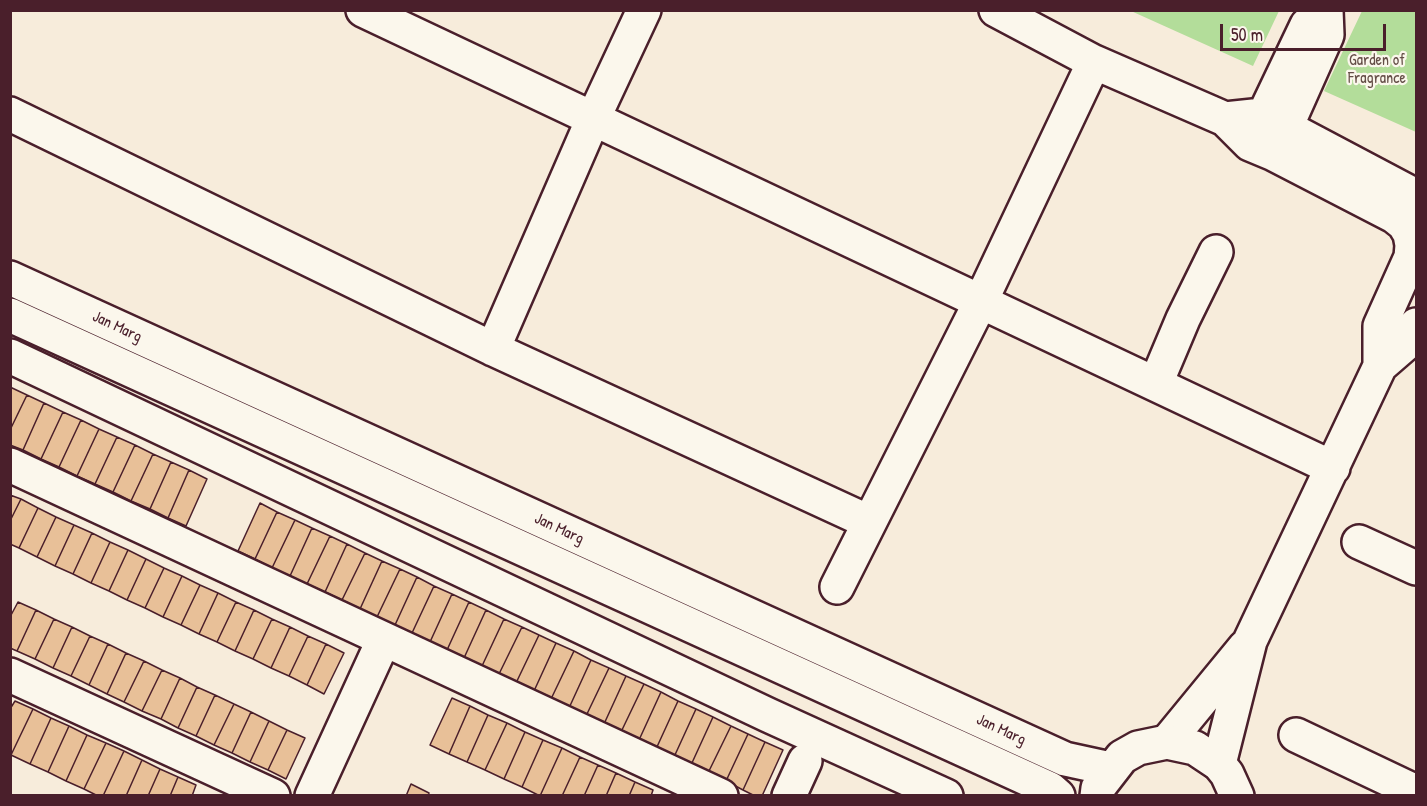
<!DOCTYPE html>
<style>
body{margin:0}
#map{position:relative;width:1427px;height:806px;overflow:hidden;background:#f7ecdb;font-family:"Patrick Hand",sans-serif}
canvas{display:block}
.frame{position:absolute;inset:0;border:12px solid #4a1f2b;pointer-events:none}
.scale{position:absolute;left:1220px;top:24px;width:166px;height:27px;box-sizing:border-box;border:3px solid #4a1f2b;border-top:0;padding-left:8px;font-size:18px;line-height:21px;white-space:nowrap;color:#4a1f2b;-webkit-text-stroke:4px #fbf7ec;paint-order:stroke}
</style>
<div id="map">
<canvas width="1427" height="806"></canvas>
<div class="frame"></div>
<div class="scale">50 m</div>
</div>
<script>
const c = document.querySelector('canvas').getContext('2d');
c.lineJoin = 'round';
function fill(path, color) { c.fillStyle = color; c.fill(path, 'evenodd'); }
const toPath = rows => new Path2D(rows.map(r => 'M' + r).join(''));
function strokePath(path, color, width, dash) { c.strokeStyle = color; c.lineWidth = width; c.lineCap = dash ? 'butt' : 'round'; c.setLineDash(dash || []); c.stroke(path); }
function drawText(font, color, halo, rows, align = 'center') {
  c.font = font + ' "Patrick Hand",sans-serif'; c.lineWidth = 4.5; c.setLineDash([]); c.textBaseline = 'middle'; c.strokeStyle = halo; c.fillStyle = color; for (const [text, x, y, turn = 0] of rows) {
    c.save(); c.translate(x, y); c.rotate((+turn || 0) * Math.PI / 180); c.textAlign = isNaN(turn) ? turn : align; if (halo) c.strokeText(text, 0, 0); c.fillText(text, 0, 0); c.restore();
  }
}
const green = toPath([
 [1131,11,1279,11,1253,66],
 [1362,11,1416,11,1416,132,1324,91]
]);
const building = toPath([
 [10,387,27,395,10,430,10,387],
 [27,395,44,403,23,450,10,445,10,430,27,395],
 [44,403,63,412,41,459,23,450,44,403],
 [63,412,81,420,59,467,41,459,63,412],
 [81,420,99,429,77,476,59,467,81,420],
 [99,429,117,437,95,484,77,476,99,429],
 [117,437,135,445,113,492,95,484,117,437],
 [135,445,153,454,131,501,113,492,135,445],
 [153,454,171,462,150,509,131,501,153,454],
 [171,462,189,470,168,518,150,509,171,462],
 [189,470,207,479,186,526,168,518,189,470],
 [10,495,21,499,10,521,10,495],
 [21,499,38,508,19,548,10,544,10,521,21,499],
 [260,503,277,512,255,559,238,551,260,503],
 [38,508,56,517,37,557,19,548,38,508],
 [277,512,295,520,272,568,255,559,277,512],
 [56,517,74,525,55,566,37,557,56,517],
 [295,520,312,528,290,576,272,568,295,520],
 [74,525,92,533,73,574,55,566,74,525],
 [312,528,330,536,307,584,290,576,312,528],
 [92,533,110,542,91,583,73,574,92,533],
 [330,536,347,544,325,592,307,584,330,536],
 [110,542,128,550,109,591,91,583,110,542],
 [347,544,365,553,342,600,325,592,347,544],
 [128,550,146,559,127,600,109,591,128,550],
 [365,553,382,561,360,609,342,600,365,553],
 [146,559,164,568,145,608,127,600,146,559],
 [382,561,400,569,377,617,360,609,382,561],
 [164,568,182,576,163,617,145,608,164,568],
 [400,569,417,577,395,625,377,617,400,569],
 [182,576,200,585,181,625,163,617,182,576],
 [417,577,434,586,412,633,395,625,417,577],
 [200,585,218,593,199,634,181,625,200,585],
 [434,586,452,594,430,642,412,633,434,586],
 [218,593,236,602,217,642,199,634,218,593],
 [452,594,469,602,447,650,430,642,452,594],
 [18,602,36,610,17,651,10,648,10,617,18,602],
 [236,602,254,610,235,651,217,642,236,602],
 [469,602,486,610,464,658,447,650,469,602],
 [36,610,54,619,35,659,17,651,36,610],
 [254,610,272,619,253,659,235,651,254,610],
 [486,610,504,619,482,666,464,658,486,610],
 [54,619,72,627,53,668,35,659,54,619],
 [272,619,290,627,271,668,253,659,272,619],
 [504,619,522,627,499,674,482,666,504,619],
 [72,627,90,636,71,676,53,668,72,627],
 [290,627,308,636,289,676,271,668,290,627],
 [522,627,539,635,516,683,499,674,522,627],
 [539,635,556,643,534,691,516,683,539,635],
 [90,636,108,644,89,685,71,676,90,636],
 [308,636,326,644,307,685,289,676,308,636],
 [556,643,574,651,551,699,534,691,556,643],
 [108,644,126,653,107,694,89,685,108,644],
 [326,644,344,653,324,694,307,685,326,644],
 [574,651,591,660,569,708,551,699,574,651],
 [126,653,144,661,124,702,107,694,126,653],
 [591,660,609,668,586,716,569,708,591,660],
 [144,661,162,670,142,711,124,702,144,661],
 [609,668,626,676,604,724,586,716,609,668],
 [162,670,180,678,161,719,142,711,162,670],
 [626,676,644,684,621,732,604,724,626,676],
 [180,678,197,687,178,728,161,719,180,678],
 [644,684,661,692,639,740,621,732,644,684],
 [197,687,215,695,196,736,178,728,197,687],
 [661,692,678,701,656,749,639,740,661,692],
 [215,695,234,704,214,745,196,736,215,695],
 [452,698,470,706,449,754,430,745,452,698],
 [15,701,33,709,11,755,10,709,15,701],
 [678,701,696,709,674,757,656,749,678,701],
 [234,704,251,712,232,753,214,745,234,704],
 [470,706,488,715,467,762,449,754,470,706],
 [33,709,51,718,30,764,11,755,33,709],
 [696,709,713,717,691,765,674,757,696,709],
 [251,712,269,721,250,762,232,753,251,712],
 [488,715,507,723,485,770,467,762,488,715],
 [713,717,731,726,708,773,691,765,713,717],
 [51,718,69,726,48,772,30,764,51,718],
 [269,721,287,730,268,770,250,762,269,721],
 [507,723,525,732,504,779,485,770,507,723],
 [69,726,87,735,66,781,48,772,69,726],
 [731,726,748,734,726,781,708,773,731,726],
 [287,730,305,738,286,779,268,770,287,730],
 [525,732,543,740,522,787,504,779,525,732],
 [748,734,765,742,743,790,726,781,748,734],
 [87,735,106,743,84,789,66,781,87,735],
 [543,740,562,748,540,796,522,787,543,740],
 [765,742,783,750,762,796,755,796,743,790,765,742],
 [106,743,124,751,103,796,98,796,84,789,106,743],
 [562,748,580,757,562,796,540,796,562,748],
 [124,751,142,760,126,796,103,796,124,751],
 [580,757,598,765,584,796,562,796,580,757],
 [142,760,160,769,148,796,126,796,142,760],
 [598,765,616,773,606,796,584,796,598,765],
 [160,769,178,777,170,796,148,796,160,769],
 [616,773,635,782,629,796,606,796,616,773],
 [178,777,196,785,192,796,170,796,178,777],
 [635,782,653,790,651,796,629,796,635,782],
 [411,784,429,793,428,796,406,796,411,784]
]);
const minor = toPath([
 [363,10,1333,468],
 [996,10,1094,62,1225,119,1250,144,1274,154,1394,216,1404,224,1410,234,1412,245,1411,257,1380,326,1380,366],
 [10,114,493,349,869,522],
 [1225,119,1263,115,1416,196],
 [1255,134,1307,25,1325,10],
 [1278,145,1327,35,1326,10],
 [493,349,593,119,644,10],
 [10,356,768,715,946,796],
 [1156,383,1183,319,1216,252],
 [10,465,721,796],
 [1359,542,1416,568],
 [837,587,980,303,1094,62],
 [10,675,273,796],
 [1296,735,1416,792],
 [1167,742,1245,647],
 [1219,764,1250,641,1380,366,1410,340,1416,325],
 [312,796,384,639],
 [789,796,805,761]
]);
const major = toPath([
 [10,278,1065,759,1111,769],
 [10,315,1050,789,1058,796],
 [1097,796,1098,788,1122,757,1138,748,1167,742,1195,748,1219,764,1227,774,1237,796]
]);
const parkNames = [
 ["Garden of",1377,61],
 ["Fragrance",1377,79]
];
const streetNames = [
 ["Jan Marg",117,327,25],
 ["Jan Marg",559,529,25],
 ["Jan Marg",1001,730,25]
];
fill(green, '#b3dd9a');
fill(building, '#e8c098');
strokePath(building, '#4a1f2b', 1.5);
strokePath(minor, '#4a1f2b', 38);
strokePath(major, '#4a1f2b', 38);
strokePath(minor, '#fbf7ec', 33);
strokePath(major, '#fbf7ec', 33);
drawText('16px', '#644e47', '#fbf7ec', parkNames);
drawText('16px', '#4a1f2b', '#fbf7ec', streetNames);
</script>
